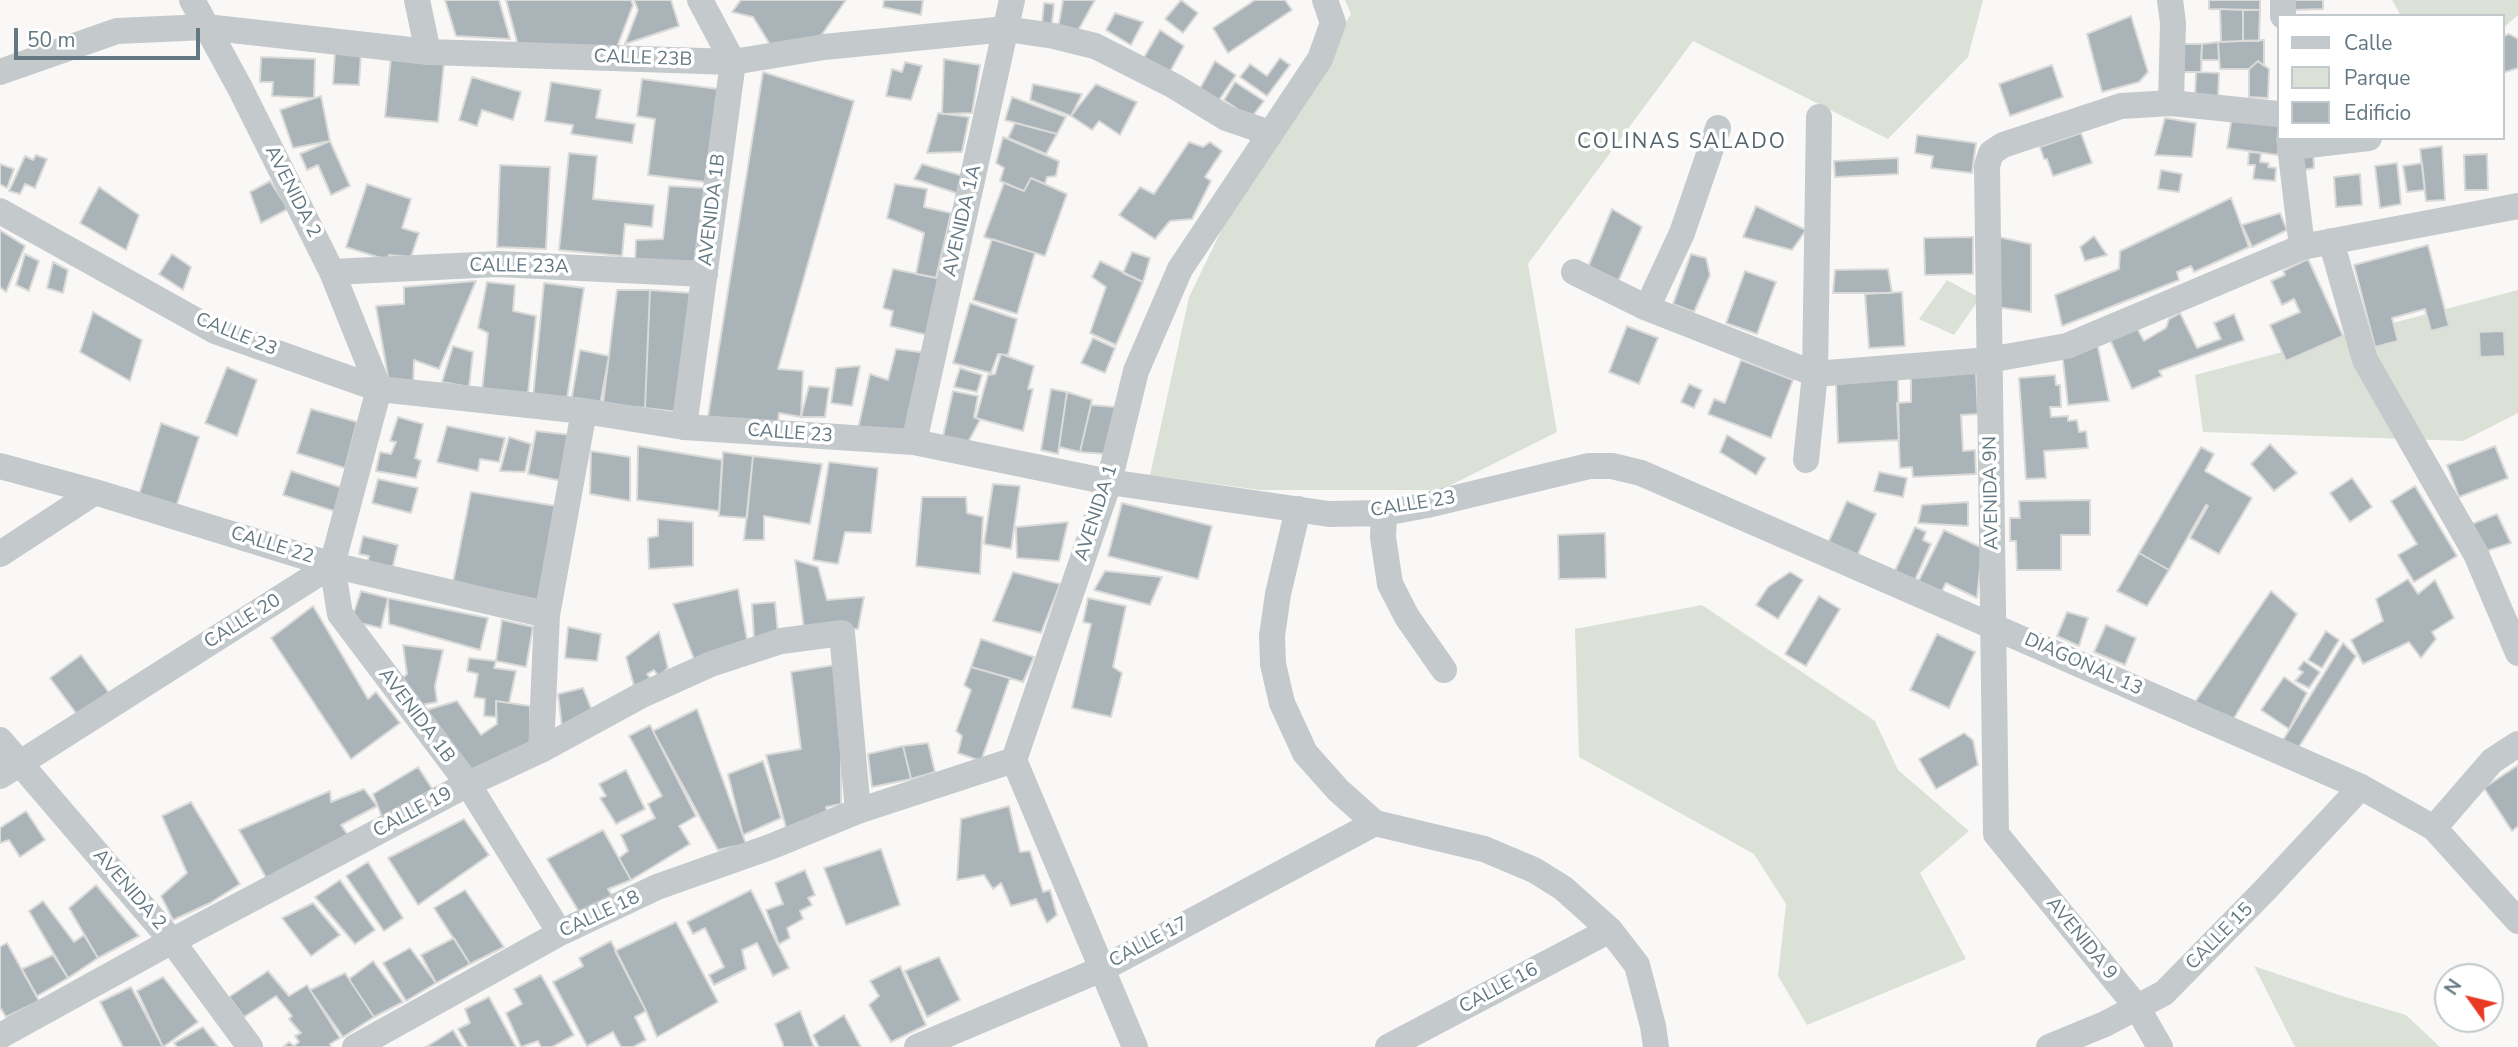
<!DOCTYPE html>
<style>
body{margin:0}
#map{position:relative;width:2518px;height:1047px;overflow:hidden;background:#f9f8f6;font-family:"Nunito Sans",sans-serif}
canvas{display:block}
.legend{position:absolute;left:2277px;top:14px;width:228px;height:126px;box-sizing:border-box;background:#fff;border:2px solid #c1c9cd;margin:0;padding:9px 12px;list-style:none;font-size:21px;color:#637882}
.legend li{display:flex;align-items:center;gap:14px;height:35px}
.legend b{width:35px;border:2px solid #c1c9cd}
.north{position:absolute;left:2434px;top:963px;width:70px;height:70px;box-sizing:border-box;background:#fff;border:2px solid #c1c9cd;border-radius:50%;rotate:304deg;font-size:19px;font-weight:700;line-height:28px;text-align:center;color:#637882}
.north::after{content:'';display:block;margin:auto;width:24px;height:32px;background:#e93a26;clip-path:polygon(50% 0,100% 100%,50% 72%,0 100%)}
.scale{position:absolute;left:14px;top:28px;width:186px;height:32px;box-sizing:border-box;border:4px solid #637882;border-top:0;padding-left:9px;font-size:21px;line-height:24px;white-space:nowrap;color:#637882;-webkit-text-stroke:5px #fff;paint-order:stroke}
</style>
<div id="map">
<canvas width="2518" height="1047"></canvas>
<ul class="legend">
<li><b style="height:9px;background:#c4c9cc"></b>Calle</li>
<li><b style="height:19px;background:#dbe1d7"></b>Parque</li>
<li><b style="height:19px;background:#a9b3b8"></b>Edificio</li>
</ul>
<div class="north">N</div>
<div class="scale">50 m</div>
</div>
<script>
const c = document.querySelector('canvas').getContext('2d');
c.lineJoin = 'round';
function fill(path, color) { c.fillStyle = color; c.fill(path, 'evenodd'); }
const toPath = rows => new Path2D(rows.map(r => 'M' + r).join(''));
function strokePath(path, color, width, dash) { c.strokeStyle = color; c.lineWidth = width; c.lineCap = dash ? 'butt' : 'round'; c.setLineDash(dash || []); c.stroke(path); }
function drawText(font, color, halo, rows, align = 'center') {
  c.font = font + ' "Nunito Sans",sans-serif'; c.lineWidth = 7; c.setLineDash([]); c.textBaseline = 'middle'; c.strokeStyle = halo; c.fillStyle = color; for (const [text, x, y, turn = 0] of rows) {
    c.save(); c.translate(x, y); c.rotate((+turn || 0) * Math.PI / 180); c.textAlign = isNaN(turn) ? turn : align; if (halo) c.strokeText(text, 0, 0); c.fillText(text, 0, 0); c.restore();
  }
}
const green = toPath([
 [1345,0,1983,0,1968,57,1888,139,1693,41,1528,264,1557,432,1441,490,1260,490,1150,475,1189,297,1257,157,1351,14],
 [2392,0,2518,0,2518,15,2502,29,2502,16,2401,16],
 [1947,280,1980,298,1954,335,1919,319],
 [2518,290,2518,413,2463,441,2203,432,2195,375],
 [1702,605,1875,721,1898,770,1969,831,1920,873,1966,959,1807,1025,1778,976,1786,904,1754,854,1579,757,1575,629],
 [2254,966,2342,996,2406,1015,2440,1047,2295,1047]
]);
const building = toPath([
 [445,0,499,0,510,39,456,36,445,0],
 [506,0,631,0,633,5,617,47,519,49,506,0],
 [634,0,671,0,679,26,625,44,638,10,634,0],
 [741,0,846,0,816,43,771,46,753,17,732,12,741,0],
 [884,0,923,0,921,15,883,7,884,0],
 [1063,0,1095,0,1075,36,1058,29,1063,0],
 [1181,0,1198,13,1183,33,1165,19,1181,0],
 [1255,0,1285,0,1292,10,1228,53,1213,28,1255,0],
 [2209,0,2260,0,2260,10,2209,9,2209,0],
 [2292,0,2323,0,2323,9,2292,10,2292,0],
 [1044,3,1054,4,1051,32,1042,22,1044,3],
 [2220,9,2243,10,2243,41,2221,42,2220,9],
 [2243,10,2260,10,2259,41,2243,41,2243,10],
 [1115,13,1143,22,1131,45,1106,30,1115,13],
 [2131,16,2148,72,2139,82,2102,92,2087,34,2131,16],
 [1160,30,1184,46,1167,77,1143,59,1160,30],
 [2509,34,2518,39,2518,68,2502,73,2502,37,2509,34],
 [2264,40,2264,66,2258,61,2249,69,2220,69,2218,42,2264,40],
 [2218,42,2219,60,2201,60,2202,44,2218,42],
 [2178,44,2202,44,2201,72,2177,72,2178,44],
 [335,52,361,53,359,85,333,84,335,52],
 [261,57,315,59,314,98,272,96,273,82,260,82,261,57],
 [391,58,444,63,438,122,385,117,391,58],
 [1280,58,1290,65,1267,96,1240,77,1250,64,1267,76,1280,58],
 [944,59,980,65,972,113,942,114,944,59],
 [1215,61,1236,75,1215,106,1197,94,1215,61],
 [2258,61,2269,69,2268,98,2249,97,2249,69,2258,61],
 [905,62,922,66,911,100,886,96,892,69,902,72,905,62],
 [2052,65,2063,97,2010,116,1999,84,2052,65],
 [763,72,854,101,778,369,803,371,801,417,779,413,777,430,707,423,763,72],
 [2196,72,2219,73,2218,98,2195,97,2196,72],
 [472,77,521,92,513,120,482,110,477,126,459,120,472,77],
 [642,79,718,89,706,182,648,175,655,119,637,116,642,79],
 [551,82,601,90,596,118,635,124,632,143,571,134,573,125,545,121,551,82],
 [1235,82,1264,101,1251,118,1224,100,1235,82],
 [1033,84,1082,94,1071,116,1030,100,1033,84],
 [1096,84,1137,102,1120,135,1099,121,1092,130,1071,116,1096,84],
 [321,96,330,141,293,148,280,110,321,96],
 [1012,97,1066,117,1057,134,1005,120,1012,97],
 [938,113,969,117,962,152,927,153,938,113],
 [2232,117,2278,123,2278,138,2280,138,2278,155,2227,148,2232,117],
 [2165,118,2196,123,2192,157,2155,155,2165,118],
 [1015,123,1057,134,1046,154,1008,138,1015,123],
 [2081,133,2092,163,2053,176,2047,159,2044,159,2040,147,2081,133],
 [1917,135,1976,143,1972,173,1931,168,1933,156,1915,153,1917,135],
 [1003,137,1059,161,1056,176,1047,177,1045,184,1031,178,1024,191,1000,181,1004,168,996,163,1003,137],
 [330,141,350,186,331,195,318,165,307,170,300,154,330,141],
 [1189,142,1203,147,1210,142,1222,151,1205,177,1211,181,1192,219,1170,221,1155,239,1119,215,1140,187,1154,194,1189,142],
 [2442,146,2445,200,2426,201,2420,149,2442,146],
 [2313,148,2314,168,2298,171,2297,151,2313,148],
 [2249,152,2261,153,2260,162,2269,163,2268,167,2276,168,2275,181,2253,179,2255,165,2248,165,2249,152],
 [569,153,597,156,593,199,654,205,652,227,625,224,622,256,559,250,569,153],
 [2487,154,2488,190,2465,190,2464,155,2487,154],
 [36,155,47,159,35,188,25,184,20,194,9,191,25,156,33,160,36,155],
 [1898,158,1898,174,1835,177,1834,161,1898,158],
 [2397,163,2401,204,2380,208,2375,166,2397,163],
 [2422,163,2425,190,2407,192,2403,166,2422,163],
 [0,164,14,169,7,188,0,184,0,164],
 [922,164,963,176,962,195,914,179,922,164],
 [500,165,550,167,546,249,497,247,500,165],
 [2161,170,2182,174,2179,192,2158,189,2161,170],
 [2360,174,2362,205,2336,207,2334,177,2360,174],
 [1031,178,1067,194,1045,256,984,237,1004,183,1024,191,1031,178],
 [270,181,288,209,261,223,250,192,270,181],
 [367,184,411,199,402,228,419,233,411,257,389,255,387,260,346,247,367,184],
 [895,184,927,189,924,207,951,213,936,278,916,274,924,233,887,218,895,184],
 [669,186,705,188,694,268,635,264,636,240,663,239,669,186],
 [99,187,139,215,126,250,80,223,99,187],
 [2231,198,2249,247,2194,272,2191,266,2177,272,2179,280,2062,326,2055,295,2119,269,2120,251,2231,198],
 [1756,206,1806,230,1792,250,1743,237,1756,206],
 [1612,209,1642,227,1617,284,1586,272,1612,209],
 [2280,213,2287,230,2252,247,2242,225,2280,213],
 [0,230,25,246,6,292,0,287,0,230],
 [1994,236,2031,244,2031,312,1997,307,1994,236],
 [2094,236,2107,255,2085,261,2080,247,2094,236],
 [1973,237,1973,274,1925,275,1924,238,1973,237],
 [992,239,1035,253,1017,314,973,300,992,239],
 [2428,245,2449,326,2431,331,2425,309,2392,318,2398,341,2375,347,2354,265,2428,245],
 [1132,252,1150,258,1143,282,1123,273,1132,252],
 [25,254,39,261,29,291,16,285,25,254],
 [172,254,191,267,183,290,159,274,172,254],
 [1691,254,1706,258,1710,275,1694,312,1673,304,1691,254],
 [2308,259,2343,336,2286,361,2270,325,2300,312,2294,299,2282,305,2271,281,2285,275,2283,271,2308,259],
 [1100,261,1143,282,1116,345,1090,333,1106,287,1092,277,1100,261],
 [53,262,68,270,63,293,47,288,53,262],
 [893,269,942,279,927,335,890,326,893,311,883,308,893,269],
 [1888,269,1892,293,1833,293,1835,270,1888,269],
 [1745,271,1776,282,1757,334,1726,323,1745,271],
 [476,281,439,369,414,360,413,386,389,383,376,306,404,304,404,287,476,281],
 [487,282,515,285,513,311,536,316,528,393,482,391,488,333,478,328,487,282],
 [544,283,584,288,567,399,533,398,544,283],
 [617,290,650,290,645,408,603,404,617,290],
 [650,290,690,293,679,412,645,408,650,290],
 [1902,292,1905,346,1869,348,1865,294,1902,292],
 [970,303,1017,319,1008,355,998,354,991,373,953,363,970,303],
 [93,312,142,340,130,381,80,352,93,312],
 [2180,313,2197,348,2221,339,2214,323,2234,314,2244,340,2159,371,2162,376,2132,389,2108,335,2134,323,2144,341,2166,328,2169,319,2180,313],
 [1627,326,1658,338,1639,384,1609,372,1627,326],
 [2504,331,2505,356,2480,357,2479,332,2504,331],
 [1093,338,1115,348,1105,373,1081,363,1093,338],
 [2097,342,2109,401,2068,405,2062,352,2097,342],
 [453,346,473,352,469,387,442,382,453,346],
 [896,349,927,353,912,439,858,429,870,374,888,380,896,349],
 [580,350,609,356,600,405,571,402,580,350],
 [1001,354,1034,366,1028,389,1033,389,1023,431,976,418,988,375,995,374,1001,354],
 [1741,360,1793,380,1771,438,1708,414,1714,399,1725,403,1741,360],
 [860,366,852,406,831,403,836,368,860,366],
 [227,367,257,380,237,436,205,423,227,367],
 [960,368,982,375,977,392,954,387,960,368],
 [1976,372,1978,414,1961,415,1963,451,1975,450,1976,474,1913,477,1912,467,1900,468,1897,403,1911,402,1911,376,1976,372],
 [2055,375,2056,385,2060,385,2061,407,2050,407,2051,417,2068,416,2068,421,2077,420,2079,432,2086,431,2088,448,2044,451,2046,478,2026,479,2019,378,2055,375],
 [1898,379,1899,440,1838,443,1836,382,1898,379],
 [1689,384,1702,390,1694,408,1681,402,1689,384],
 [809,386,829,388,825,417,801,417,809,386],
 [1051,389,1067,392,1058,454,1041,450,1051,389],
 [953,391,978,396,974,417,980,420,966,446,942,441,953,391],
 [1067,392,1092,400,1080,452,1059,447,1067,392],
 [1091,405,1116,407,1106,454,1080,452,1091,405],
 [311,409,357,422,345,468,297,453,311,409],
 [398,417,423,424,415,458,421,461,416,478,376,471,380,452,391,454,396,442,390,441,398,417],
 [161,423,199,437,176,507,138,498,161,423],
 [447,426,505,438,499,462,480,459,478,471,437,462,447,426],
 [536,431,572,435,562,481,528,474,536,431],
 [1727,435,1766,458,1756,475,1720,452,1727,435],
 [509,437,531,444,525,472,500,471,509,437],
 [2270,444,2297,473,2274,491,2251,464,2270,444],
 [638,446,722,460,719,511,637,500,638,446],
 [2495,446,2508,478,2459,497,2447,465,2495,446],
 [2201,447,2214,454,2205,471,2252,498,2219,554,2190,538,2208,506,2206,505,2169,570,2139,553,2201,447],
 [591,451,630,457,630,501,590,494,591,451],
 [723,452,753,456,747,518,719,516,723,452],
 [753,456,822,464,810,524,764,516,764,540,744,540,753,456],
 [829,462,878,468,871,533,845,532,838,564,813,560,829,462],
 [291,471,346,489,334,511,283,495,291,471],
 [1879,472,1907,478,1903,497,1874,491,1879,472],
 [2352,478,2372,507,2350,522,2330,493,2352,478],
 [378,479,418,488,411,513,372,503,378,479],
 [993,484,1020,486,1011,549,984,544,993,484],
 [2415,486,2457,556,2414,582,2398,555,2417,544,2391,501,2415,486],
 [471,492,556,506,538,600,453,582,471,492],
 [922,497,966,497,967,513,983,517,980,574,916,566,922,497],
 [2090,500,2090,535,2061,535,2061,570,2017,570,2016,541,2010,541,2010,518,2020,518,2019,501,2090,500],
 [1847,501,1876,514,1857,556,1828,543,1847,501],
 [1968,502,1968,526,1918,523,1922,505,1968,502],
 [1122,503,1212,526,1198,579,1108,556,1122,503],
 [2497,514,2511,543,2477,554,2462,528,2497,514],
 [658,519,693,522,693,566,649,569,648,538,658,536,658,519],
 [1068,522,1059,561,1017,558,1016,527,1068,522],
 [1915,527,1926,532,1923,540,1931,544,1914,582,1894,573,1915,527],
 [1944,530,1982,548,1977,598,1946,583,1940,595,1917,584,1944,530],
 [1605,533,1606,578,1559,579,1558,535,1605,533],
 [363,536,398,545,393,566,366,569,369,556,359,554,363,536],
 [2139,553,2169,570,2147,606,2117,591,2139,553],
 [795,560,818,567,827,600,864,597,858,629,804,629,795,560],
 [1105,571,1162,577,1150,605,1094,590,1105,571],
 [1013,572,1060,584,1041,633,993,621,1013,572],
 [1790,572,1803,580,1778,619,1756,605,1768,587,1790,572],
 [2408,579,2418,594,2435,580,2454,618,2432,632,2436,639,2421,658,2409,642,2363,664,2351,640,2383,621,2376,599,2408,579],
 [738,589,748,645,694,659,673,604,738,589],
 [361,591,388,598,381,628,351,621,361,591],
 [2271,591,2297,614,2231,723,2193,705,2271,591],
 [1819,596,1840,609,1806,666,1785,654,1819,596],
 [388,598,488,618,480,650,389,624,388,598],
 [1088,598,1126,606,1113,667,1122,673,1111,717,1072,708,1091,624,1083,622,1088,598],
 [775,602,778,634,754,638,752,604,775,602],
 [313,606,368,699,376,692,400,723,351,759,271,638,313,606],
 [2067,612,2088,618,2079,646,2057,636,2067,612],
 [502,620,533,627,526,667,496,661,502,620],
 [2106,625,2136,638,2125,665,2094,652,2106,625],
 [568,627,601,634,597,661,565,658,568,627],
 [2326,631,2339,640,2322,668,2308,660,2326,631],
 [659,632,668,668,659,677,654,670,647,674,654,683,636,693,626,657,659,632],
 [1937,634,1975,652,1949,708,1910,690,1937,634],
 [981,639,1034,657,1023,682,971,667,981,639],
 [2343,643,2356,656,2297,750,2283,740,2343,643],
 [403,645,443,650,435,686,437,702,421,705,398,682,407,674,403,645],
 [81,655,110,694,79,717,50,678,81,655],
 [469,658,496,661,494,668,516,671,509,703,496,701,496,717,484,716,485,699,474,697,478,674,467,671,469,658],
 [2304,661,2320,672,2309,688,2295,681,2303,672,2298,669,2304,661],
 [841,664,841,804,826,807,828,818,787,831,766,755,801,749,791,672,841,664],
 [971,667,1010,678,981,761,958,753,962,736,956,731,971,690,964,685,971,667],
 [2284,677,2307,693,2289,729,2261,710,2284,677],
 [583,688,595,718,562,727,558,694,583,688],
 [457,701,481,735,497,724,496,701,530,706,530,751,469,772,423,711,457,701],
 [697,709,746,844,718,850,653,731,697,709],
 [650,725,696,816,679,826,690,844,631,880,619,858,628,851,621,835,655,818,648,804,662,796,629,736,650,725],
 [1964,733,1973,740,1978,765,1936,789,1919,759,1964,733],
 [928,743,935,772,911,779,903,746,928,743],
 [903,746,911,779,872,787,868,754,903,746],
 [763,761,781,818,743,835,728,774,763,761],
 [2518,765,2518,826,2512,831,2484,788,2518,765],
 [418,767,435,793,384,822,373,794,418,767],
 [626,770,645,809,616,824,600,798,606,796,599,784,626,770],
 [364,789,377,806,341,825,352,841,268,881,239,830,330,791,331,802,364,789],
 [191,802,240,884,210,903,173,920,161,896,187,873,162,816,191,802],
 [1009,806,1020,852,1030,851,1043,892,1050,890,1057,915,1047,923,1036,899,1011,906,1001,883,993,889,984,875,957,880,961,819,1009,806],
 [26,811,45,840,20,857,9,840,0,843,0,828,26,811],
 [464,819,489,855,418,905,388,858,464,819],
 [603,830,631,880,608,889,614,899,581,915,547,859,603,830],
 [881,849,900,905,846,925,824,868,881,849],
 [368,862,403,918,384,931,346,876,368,862],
 [805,870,815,895,808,898,812,905,800,911,803,919,787,928,790,938,779,944,766,910,783,904,775,883,805,870],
 [340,880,375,930,355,944,315,897,340,880],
 [96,885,139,936,98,958,69,908,96,885],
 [465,890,504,947,470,964,434,908,465,890],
 [751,890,789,968,773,976,757,943,742,950,746,969,714,985,709,975,724,967,705,928,693,934,687,922,751,890],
 [43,901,74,942,84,935,98,958,68,978,29,911,43,901],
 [313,903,340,935,311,956,282,918,313,903],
 [676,922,718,1002,657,1037,646,1011,615,951,676,922],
 [454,938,470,964,436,983,421,955,454,938],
 [611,941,646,1011,635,1017,646,1040,633,1047,621,1047,613,1032,587,1046,553,982,583,966,579,958,611,941],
 [7,943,39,1001,6,1017,0,1007,0,947,7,943],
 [410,948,436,983,406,1001,383,963,410,948],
 [53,955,68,978,37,996,22,969,53,955],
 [939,957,960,1000,927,1017,905,971,939,957],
 [373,961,403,1002,374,1017,349,979,373,961],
 [900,966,926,1025,891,1042,869,1005,879,996,870,981,900,966],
 [268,971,289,996,307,985,340,1038,330,1044,331,1047,283,1047,289,1042,294,1046,299,1042,295,1036,301,1033,289,1019,292,1016,276,996,244,1017,229,997,268,971],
 [345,973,374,1017,343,1037,310,990,345,973],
 [541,975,574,1035,552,1047,541,1047,538,1041,521,1047,506,1013,522,1004,514,989,541,975],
 [163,977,198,1022,163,1047,137,991,163,977],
 [131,987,163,1047,123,1047,100,1002,131,987],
 [489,997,516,1047,468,1047,458,1029,470,1023,465,1009,489,997],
 [800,1011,814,1047,784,1047,775,1024,800,1011],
 [844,1015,861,1047,819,1047,813,1035,844,1015],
 [203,1027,218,1047,177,1047,174,1043,203,1027],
 [453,1030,463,1047,425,1047,426,1047,453,1030]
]);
const minor = toPath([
 [417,0,428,52],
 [2170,0,2173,23,2171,103],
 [2283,0,2283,16],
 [0,72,117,31,206,27,428,52,733,62,824,47,1006,29,1054,36,1095,46,1174,86,1226,118,1270,133],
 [2289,138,2302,247],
 [2291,147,2369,138],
 [0,211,215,331,379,389,584,411,684,427,914,442,1109,482,1329,514,1384,513,1427,505,1589,466,1612,466,1641,473,2361,787,2434,828,2518,921],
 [2331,241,2365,360,2476,554,2518,653],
 [332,272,498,264,705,274],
 [1574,272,1647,308,1815,374,1989,360,2067,346,2302,247,2518,206],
 [1647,308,1682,233,1718,128],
 [684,427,733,62,700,0],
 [914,442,1012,0],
 [1806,460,1815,374,1819,117],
 [0,466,95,492,332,565,547,615],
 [1298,509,1278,594,1272,636,1273,664,1282,703,1305,753,1338,790,1375,823,1484,849,1534,870,1563,888,1610,930,1637,965,1653,1026,1656,1047],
 [1384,513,1383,537,1390,584,1407,617,1444,670],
 [0,554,95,492],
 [332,565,340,614,468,784,560,933],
 [0,740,172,941,250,1047],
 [541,750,547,615,584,411],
 [0,776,332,565,379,389,332,272,240,88,192,0],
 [2434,828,2492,761,2518,744],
 [0,1036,172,941,468,784,541,750,640,696,711,664,781,641,842,633,858,811],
 [355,1047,560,933,657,887,770,847,858,811,1014,760],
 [917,1047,1102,969,1375,823],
 [1135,1047,1014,760,1109,482,1136,371,1180,269,1320,59,1333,23,1325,0],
 [1388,1047,1610,930],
 [2049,1047,2105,1024,2164,993,2265,890,2361,787],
 [2160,1047,2137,1007,1996,834,1987,166,1991,153,2003,145,2121,106,2171,103,2278,114]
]);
const streetNames = [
 ["CALLE 23B",643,59,2],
 ["AVENIDA 2",292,192,63],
 ["AVENIDA 1B",713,210,-83],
 ["AVENIDA 1A",963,221,-77],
 ["CALLE 23A",519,267,1],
 ["CALLE 23",236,335,22],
 ["CALLE 23",790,434,4],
 ["AVENIDA 9N",1992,493,-91],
 ["CALLE 23",1413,505,-9],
 ["AVENIDA 1",1097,513,-72],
 ["CALLE 22",272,546,17],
 ["CALLE 20",243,622,-32],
 ["DIAGONAL 13",2083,665,24],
 ["AVENIDA 1B",416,716,53],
 ["CALLE 19",413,813,-28],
 ["AVENIDA 2",129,890,49],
 ["CALLE 18",600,915,-25],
 ["CALLE 15",2220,937,-45],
 ["AVENIDA 9",2081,939,51],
 ["CALLE 17",1149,943,-28],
 ["CALLE 16",1499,989,-28]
];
const neighbourhoodNames = [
 ["COLINAS SALADO",1682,143]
];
fill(green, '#dbe1d7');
fill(building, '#a9b3b8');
strokePath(building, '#dadad8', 2);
strokePath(minor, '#c4c9cc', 26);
drawText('19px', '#637882', '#fff', streetNames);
c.letterSpacing = '2px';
drawText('21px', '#55656d', '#fff', neighbourhoodNames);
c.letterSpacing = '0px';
</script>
